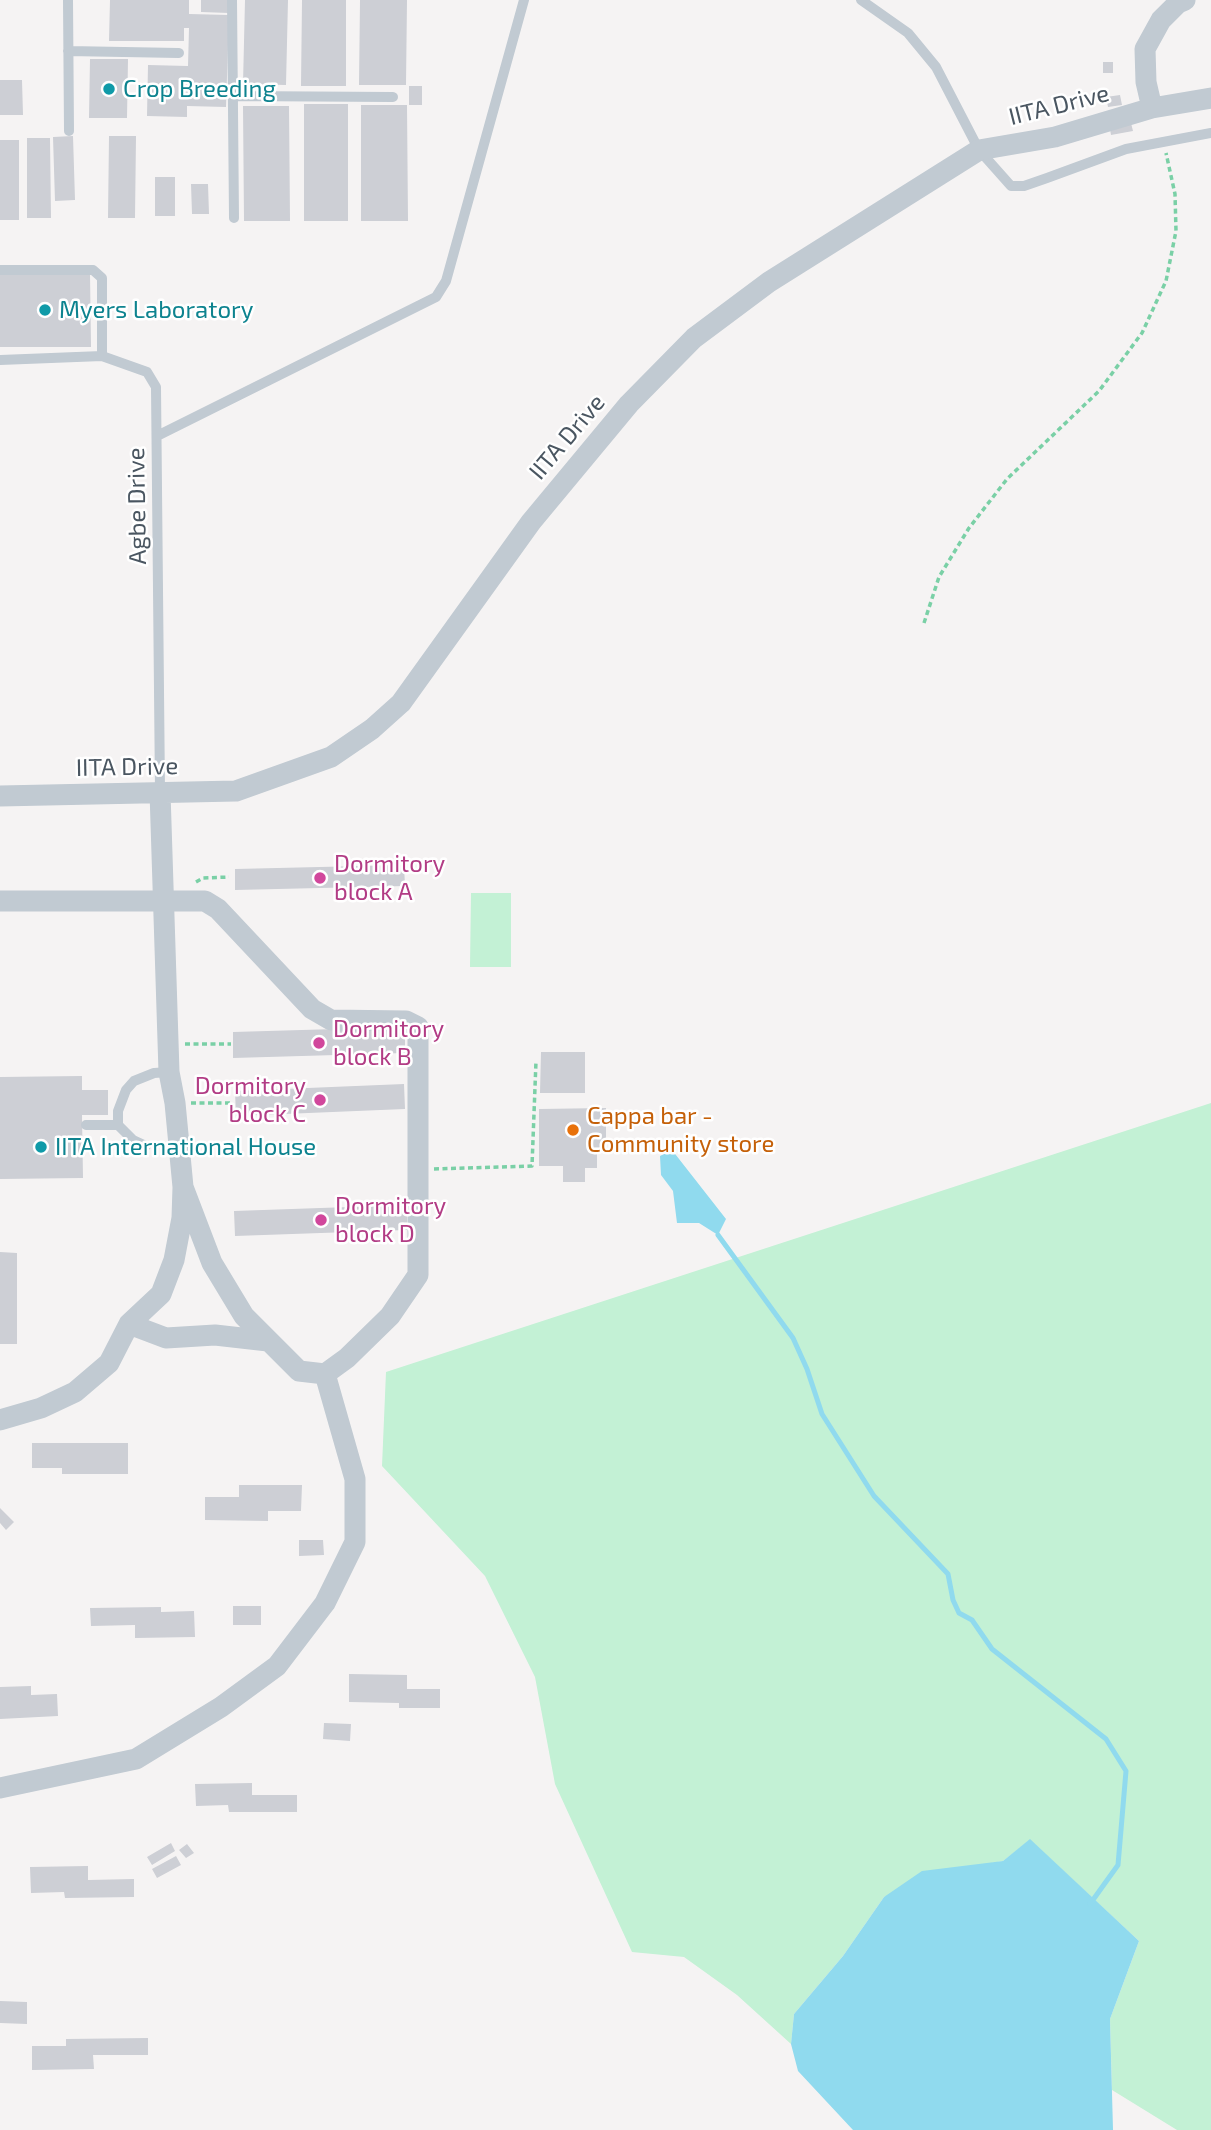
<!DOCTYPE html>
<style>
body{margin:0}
canvas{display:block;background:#f5f3f3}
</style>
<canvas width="1211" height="2130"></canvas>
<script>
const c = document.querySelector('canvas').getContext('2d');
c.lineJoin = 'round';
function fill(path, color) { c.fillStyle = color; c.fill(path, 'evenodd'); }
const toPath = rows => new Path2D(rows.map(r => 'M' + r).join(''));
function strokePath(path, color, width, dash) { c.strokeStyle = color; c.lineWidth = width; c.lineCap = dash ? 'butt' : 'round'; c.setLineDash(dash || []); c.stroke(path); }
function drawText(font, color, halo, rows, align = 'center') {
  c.font = font + ' "Exo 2",sans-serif'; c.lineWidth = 5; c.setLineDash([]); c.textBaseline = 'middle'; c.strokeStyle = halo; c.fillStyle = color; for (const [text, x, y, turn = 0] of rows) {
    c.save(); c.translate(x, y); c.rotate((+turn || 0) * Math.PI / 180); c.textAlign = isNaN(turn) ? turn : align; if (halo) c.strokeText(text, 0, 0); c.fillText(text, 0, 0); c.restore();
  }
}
const green = toPath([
 [471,893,511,893,511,967,470,967],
 [1211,1103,1211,2130,1177,2130,1112,2090,1110,2019,1139,1941,1030,1840,1003,1861,970,1867,884,1897,843,1956,794,2014,791,2044,737,1995,684,1957,632,1952,555,1784,535,1677,485,1576,382,1466,386,1372]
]);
const water = toPath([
 [672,1150,726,1219,718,1235,699,1223,677,1223,673,1191,661,1175,660,1156],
 [1030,1839,1139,1941,1110,2019,1113,2130,853,2130,798,2071,791,2044,794,2014,843,1956,884,1897,922,1871,1003,1861]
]);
const stream = toPath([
 [718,1235,793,1338,807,1369,822,1414,874,1496,948,1574,953,1600,959,1613,972,1620,992,1649,1106,1739,1126,1771,1118,1865,1090,1904]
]);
const building = toPath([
 [110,0,189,0,189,14,229,15,226,107,187,106,187,117,147,116,148,65,188,66,189,28,184,28,184,41,109,41],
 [201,0,229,0,229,13,201,12],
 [245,0,288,0,286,85,243,84],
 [302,0,346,0,346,86,301,86],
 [360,0,407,0,406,85,359,85],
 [90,59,128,59,127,118,89,118],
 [1103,62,1113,62,1113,73,1103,73],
 [0,80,22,80,23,115,0,115],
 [409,86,422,86,422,105,409,105],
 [1120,95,1122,105,1108,107,1106,97],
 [304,104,348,104,348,221,304,221],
 [361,105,407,105,408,221,361,221],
 [243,106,289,106,290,221,244,221],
 [1130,119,1133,131,1111,135,1109,123],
 [73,136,75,200,55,201,53,137],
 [109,136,136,136,135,218,108,218],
 [27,138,50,138,51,218,27,218],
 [0,140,19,140,19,220,0,220],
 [155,177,175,177,175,216,155,216],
 [191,184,208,184,209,214,192,214],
 [0,273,90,273,91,347,0,347],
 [404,865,405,886,235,890,235,869],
 [405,1027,405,1053,233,1058,233,1032],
 [541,1052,585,1052,585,1093,540,1093],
 [82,1076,82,1090,108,1090,108,1115,82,1115,83,1178,0,1179,0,1077],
 [404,1084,405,1109,236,1116,235,1091],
 [606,1108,606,1151,597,1151,597,1168,585,1168,585,1182,563,1182,563,1166,539,1166,539,1109],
 [407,1205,407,1230,235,1236,234,1211],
 [0,1252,17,1253,17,1344,0,1344],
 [32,1443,128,1443,128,1474,62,1474,62,1468,32,1468],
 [239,1485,302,1485,301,1511,268,1511,268,1521,205,1520,205,1497,239,1497],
 [0,1508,14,1522,6,1530,0,1523],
 [299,1540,323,1540,324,1555,299,1556],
 [233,1606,261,1606,261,1625,233,1625],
 [161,1607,161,1612,194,1611,195,1637,135,1638,135,1625,91,1626,90,1608],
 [349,1674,407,1675,407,1689,440,1689,440,1708,399,1708,399,1703,349,1702],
 [31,1686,31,1695,57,1694,58,1716,0,1719,0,1687],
 [324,1723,351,1724,350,1741,323,1739],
 [252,1783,252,1795,297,1795,297,1812,229,1812,228,1805,196,1806,195,1784],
 [171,1843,175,1851,152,1865,147,1857],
 [187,1844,194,1853,186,1858,179,1850],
 [176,1856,181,1865,157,1878,152,1869],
 [88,1866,88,1880,134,1879,134,1897,65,1898,64,1892,31,1893,30,1867],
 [0,2001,27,2002,27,2024,0,2023],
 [148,2038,148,2055,93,2055,94,2069,32,2070,32,2046,66,2046,66,2039]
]);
const path = toPath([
 [924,623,939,577,969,528,1007,479,1099,391,1142,333,1166,281,1176,231,1175,194,1166,153],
 [196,882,203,878,229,877],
 [185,1044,231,1044],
 [191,1103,231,1103],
 [434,1169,532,1166,536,1061]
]);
const service = toPath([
 [68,0,69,131],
 [232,0,234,218],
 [861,0,908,33,936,67,979,150,1011,186,1024,186,1047,178,1126,149,1211,133],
 [68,51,179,53],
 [233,96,393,97],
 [0,270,93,270,102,278,102,356],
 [0,360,102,356,147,372,156,387,160,792],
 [157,436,436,297,446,281,524,0],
 [86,1125,118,1125,118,1111,126,1090,134,1081,154,1073,169,1072],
 [118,1125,133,1140,146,1146]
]);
const minor = toPath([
 [1152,108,1146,82,1145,49,1161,20,1178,3,1185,0],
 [0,796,236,791,331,757,372,729,401,703,531,522,629,404,694,338,769,282,979,150,1055,137,1152,108,1211,98],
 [0,901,205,901,218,909,312,1009,331,1020,406,1021,418,1027,418,1275,390,1316,347,1358,325,1374],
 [129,1324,166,1338,215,1335,268,1341],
 [0,1420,41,1408,75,1392,109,1363,129,1324,161,1294,174,1260,182,1218,183,1187,175,1103,169,1072,160,792],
 [0,1788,136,1759,221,1707,277,1666,325,1603,355,1542,355,1479,325,1374,299,1371,244,1316,212,1263,183,1187]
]);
const markers = [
 [109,89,7,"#0f9aa8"],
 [45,310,7,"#0f9aa8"],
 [320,878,7,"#d1479c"],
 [319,1043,7,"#d1479c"],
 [320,1100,7,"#d1479c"],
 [573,1130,7,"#e8710a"],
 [41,1147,7,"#0f9aa8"],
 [321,1220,7,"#d1479c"]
];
const cultureNames = [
 ["Crop Breeding",123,89],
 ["Myers Laboratory",59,310],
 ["IITA International House",55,1147]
];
const streetNames = [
 ["IITA Drive",1059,105,-14],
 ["IITA Drive",567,437,-50],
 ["Agbe Drive",137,506,-91],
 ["IITA Drive",127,767,-1]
];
const hotelNames = [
 ["Dormitory",334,864],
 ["block A",334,892],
 ["Dormitory",333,1029],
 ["block B",333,1057],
 ["Dormitory",306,1086,"right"],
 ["block C",306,1114,"right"],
 ["Dormitory",335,1206],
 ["block D",335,1234]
];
const foodNames = [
 ["Cappa bar -",587,1116],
 ["Community store",587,1144]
];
fill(green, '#c3f1d5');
fill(water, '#90daee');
strokePath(stream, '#90daee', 5);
fill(building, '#cdcfd5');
strokePath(path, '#7ad0a6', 3.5, [5, 3.5]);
strokePath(service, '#c1cad2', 10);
strokePath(minor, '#c1cad2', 21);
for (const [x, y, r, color] of markers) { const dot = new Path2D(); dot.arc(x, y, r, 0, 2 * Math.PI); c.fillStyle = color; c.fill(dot); strokePath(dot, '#fff', 2.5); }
drawText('24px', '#0d838f', '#fff', cultureNames, 'left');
drawText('24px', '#4a5661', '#fff', streetNames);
drawText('24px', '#b23c85', '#fff', hotelNames, 'left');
drawText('24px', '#c56008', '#fff', foodNames, 'left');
</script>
